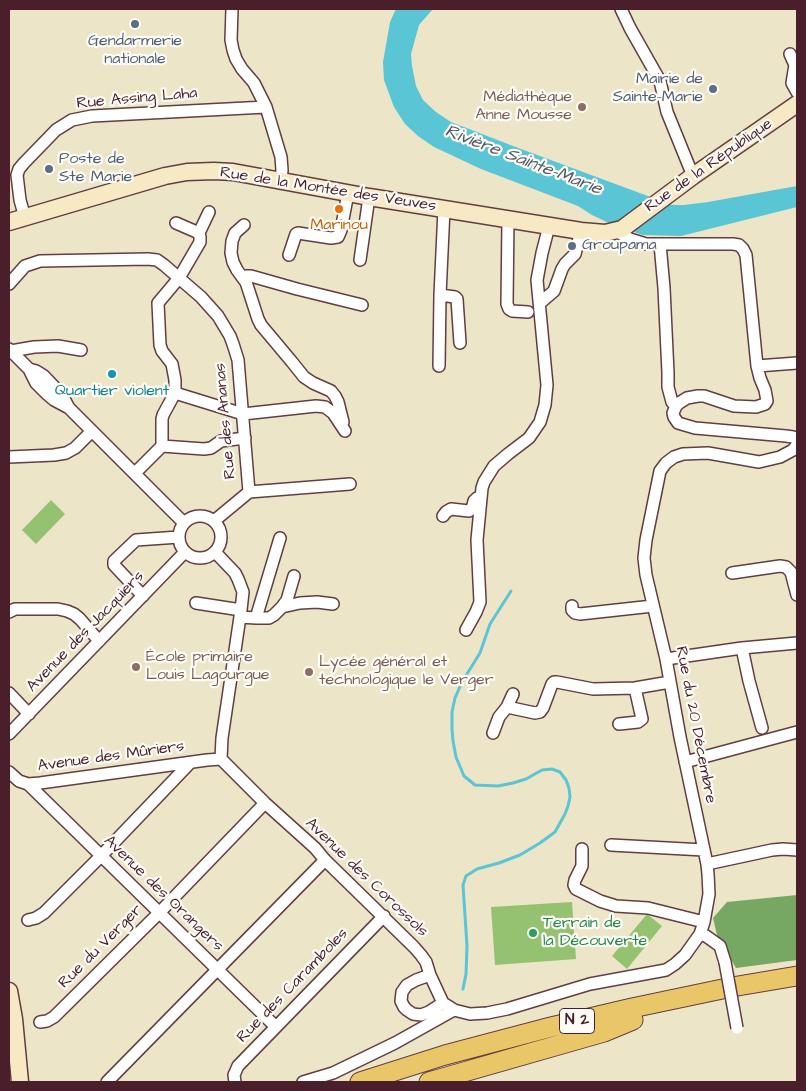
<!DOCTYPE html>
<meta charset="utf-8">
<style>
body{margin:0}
#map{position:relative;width:806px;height:1091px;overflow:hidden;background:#ede5c7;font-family:"Architects Daughter",sans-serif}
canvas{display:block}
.frame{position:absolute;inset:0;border:10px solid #4a1f2b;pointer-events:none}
</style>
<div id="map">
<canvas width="806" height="1091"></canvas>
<div class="frame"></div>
</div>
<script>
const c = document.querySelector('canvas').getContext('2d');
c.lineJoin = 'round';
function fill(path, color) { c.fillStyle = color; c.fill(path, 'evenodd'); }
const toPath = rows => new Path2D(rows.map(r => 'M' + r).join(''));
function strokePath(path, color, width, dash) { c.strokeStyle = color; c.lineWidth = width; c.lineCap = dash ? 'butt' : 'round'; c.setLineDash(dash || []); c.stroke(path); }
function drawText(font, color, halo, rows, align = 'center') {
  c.font = font + ' "Architects Daughter",sans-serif'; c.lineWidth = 4.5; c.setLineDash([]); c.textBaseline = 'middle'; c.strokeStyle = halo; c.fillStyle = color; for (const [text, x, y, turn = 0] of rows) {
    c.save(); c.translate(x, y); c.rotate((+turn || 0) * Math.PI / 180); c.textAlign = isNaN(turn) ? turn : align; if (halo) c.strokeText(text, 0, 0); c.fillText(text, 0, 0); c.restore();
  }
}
const green = toPath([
 [51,500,65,514,36,544,22,530],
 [572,902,576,959,495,965,491,907],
 [647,914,662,926,627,969,612,956]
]);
const forest = toPath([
 [797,895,797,960,736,968,717,935,713,918,727,902]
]);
const water = toPath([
 [396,9,433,9,419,25,411,54,412,66,416,86,423,100,436,112,451,122,513,146,672,205,684,205,708,202,797,186,797,207,681,236,643,235,611,224,592,215,578,206,481,169,434,147,418,136,405,124,394,107,384,80,383,62,390,22]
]);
const stream = toPath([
 [463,989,466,974,467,946,463,885,466,876,477,869,499,863,520,855,540,843,555,832,565,814,568,806,570,797,569,788,566,780,560,772,552,769,542,770,526,779,513,783,498,786,475,785,464,776,456,757,453,741,452,729,452,712,455,698,462,682,480,653,490,624,511,591]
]);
const minor = toPath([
 [232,9,231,40,233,50,236,59,242,69,254,83,266,107,281,157,282,170,281,181],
 [621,9,630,28,660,81,667,112,693,176],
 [790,54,795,65,792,83,797,92],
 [444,209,440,295,455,297,457,299,460,343],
 [25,218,20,200,17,175,19,169,24,163,56,130,72,120,92,116,266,107],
 [508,219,507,304,509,309,512,311,528,312],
 [176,223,199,233,200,237,200,242,179,278,158,303,160,345,162,351,172,364,175,380,175,393,243,414,316,406,325,407,333,413,345,431],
 [244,225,235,233,232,241,231,253,233,262,237,270,245,281],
 [618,230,621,234,630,239,646,244,733,244,739,245,743,249,746,255,757,366,760,378,765,390,767,401,765,404,756,407,734,406,704,396,698,396,687,398,679,403,676,406,673,413,674,417,678,423,695,428,786,436,793,437,797,439],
 [199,233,209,212],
 [660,244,664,288,668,373,668,387,672,402,676,406],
 [289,255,296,234,298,233,331,238,338,237,341,230,348,193],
 [360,260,369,197],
 [9,284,25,266,40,261,148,259,157,260,164,265,179,278,201,297,218,316,230,336,233,344,238,360,249,492],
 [540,303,554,291,562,269,565,264,575,254,581,231],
 [9,349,29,369,36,383,47,394,54,400,69,408,184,523],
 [9,353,11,351,34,347,58,346,81,350],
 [439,366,440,295],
 [757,366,797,363],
 [29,369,36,371,44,376,62,395,69,408],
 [343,422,338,402,335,396,331,391,313,383,304,377,292,362,261,325,258,319,245,279,246,276,251,276,297,289,362,305],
 [162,446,162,419,163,415,175,393],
 [9,457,54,455,66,453,75,448,92,431],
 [135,473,162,446,204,449,211,448,221,441,245,438],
 '179 537a21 21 0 1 1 42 0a21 21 0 1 1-42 0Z',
 [443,516,446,512,451,509,469,511,472,509,474,501,477,498],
 [214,521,249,492,350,484],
 [215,552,235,573,238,579,243,592,241,610,222,738,221,759],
 [732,573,780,566,786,567,791,572,797,595],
 [143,596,114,565,114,561,136,540,179,537],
 [196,603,241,610],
 [572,606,572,610,575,613,580,614,653,606],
 [282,607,300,603,317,602,333,604],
 [9,612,15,609,58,609,67,611,74,614,80,619,99,641],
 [240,617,256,618,280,538],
 [256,618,269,618,274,615,282,607,287,600,294,576],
 [466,630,476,612,480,602,477,540,482,488,484,482,494,466,508,454,529,438,540,422,545,405,547,385,537,280,542,253,549,226],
 [742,648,749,681,762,728],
 [666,659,742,648,797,643],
 [9,693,29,714],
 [507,707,535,713,540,712,543,708,552,684,554,682,557,682,593,689,635,688,670,682],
 [619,724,638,722,642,719,635,688],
 [493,733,499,717,507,707,513,694],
 [9,734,185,552],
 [221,759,265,803,315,848,325,860,414,947,421,955,426,962,430,975,443,1003,454,1010,470,1014,487,1013,507,1009,590,984,655,972,666,970,675,964,685,955,700,934,704,922,709,894,708,874,707,864,680,737,666,659,646,575,644,558,646,540,660,471,666,463,674,457,683,454,708,453,759,462,780,457,793,450,797,445],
 [685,762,797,732],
 [9,772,19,781,28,784,40,783,207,760,221,759],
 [28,784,276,1027],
 [611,845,704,850],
 [582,849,582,866,575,880,574,885,576,889,600,901,616,906,648,908,704,922],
 [707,864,772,850,783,849,797,850],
 [28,920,36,918,44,913,101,856,190,763],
 [700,934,706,936,720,946,725,962],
 [430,975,416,980,407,985,402,992,401,1001,404,1007,407,1010,413,1014,421,1015,429,1012,443,1003],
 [40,1022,47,1021,54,1017,159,913,265,803],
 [107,1082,325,860],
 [235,1082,234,1075,238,1066,384,916],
 [303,1082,333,1073,395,1043,454,1010]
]);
const secondary = toPath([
 [9,222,165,176,187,172,214,171,233,172,369,197,581,231,605,233,622,229,693,176,797,104],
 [9,991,14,1019,20,1082]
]);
const trunk = toPath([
 [360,1082,445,1055,551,1027,632,1008,732,987,797,976],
 [429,1082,604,1032,633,1020]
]);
const minorBridge = toPath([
 [725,962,737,1028]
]);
const markers = [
 [135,24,5,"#5c6f8a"],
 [713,89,5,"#5c6f8a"],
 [582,107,5,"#8d6e63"],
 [49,169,5,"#5c6f8a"],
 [339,209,5,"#e8710a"],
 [572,246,5,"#5c6f8a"],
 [112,374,5,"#0f9aa8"],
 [136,667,5,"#8d6e63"],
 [309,672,5,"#8d6e63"],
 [533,933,5,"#2e9e5b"]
];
const shields = [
 [577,1021,35]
];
const shieldNames = [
 ["N 2",577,1021]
];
const serviceNames = [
 ["Gendarmerie",135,42,"center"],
 ["nationale",135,60,"center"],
 ["Mairie de",703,80,"right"],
 ["Sainte-Marie",703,98,"right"],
 ["Poste de",59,160],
 ["Ste Marie",59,178],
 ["Groupama",582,246]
];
const educationNames = [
 ["Médiathèque",572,98,"right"],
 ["Anne Mousse",572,116,"right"],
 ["École primaire",146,658],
 ["Louis Lagourgue",146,676],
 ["Lycée général et",319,663],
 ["technologique le Verger",319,681]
];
const streetNames = [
 ["Rue Assing Laha",137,99,-5],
 ["Rue de la République",709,166,-35],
 ["Rue de la Montée des Veuves",328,190,9],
 ["Rue des Ananas",226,421,-95],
 ["Avenue des Jacquiers",86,632,-46],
 ["Rue du 20 Décembre",695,725,79],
 ["Avenue des Mûriers",111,757,-8],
 ["Avenue des Corossols",366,878,44],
 ["Avenue des Orangers",163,894,44],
 ["Rue du Verger",101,947,-45],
 ["Rue des Caramboles",293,986,-46]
];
const foodNames = [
 ["Marinou",339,226]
];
const cultureNames = [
 ["Quartier violent",112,392]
];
const leisureNames = [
 ["Terrain de",543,924],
 ["la Découverte",543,942]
];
const waterNames = [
 ["Rivière Sainte-Marie",523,161,21]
];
fill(green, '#94c271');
fill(forest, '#77a863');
fill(water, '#5ac5d4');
strokePath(stream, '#5ac5d4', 3);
strokePath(minor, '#623d42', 14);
strokePath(secondary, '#623d42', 19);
strokePath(trunk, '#623d42', 21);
strokePath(minor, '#fff', 11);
strokePath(secondary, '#f6e9c3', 16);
strokePath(trunk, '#e9c769', 19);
strokePath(minorBridge, '#623d42', 14, []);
strokePath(minorBridge, '#fff', 11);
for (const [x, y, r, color] of markers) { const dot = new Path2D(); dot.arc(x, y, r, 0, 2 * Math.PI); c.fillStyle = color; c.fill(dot); strokePath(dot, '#fdfcf7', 2); }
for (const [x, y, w] of shields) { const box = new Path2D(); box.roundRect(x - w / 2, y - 12.5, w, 25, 4); c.fillStyle = '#fdfcf7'; c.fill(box); strokePath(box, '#4a1f2b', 1); }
drawText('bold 15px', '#4a1f2b', null, shieldNames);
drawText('16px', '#4e5e75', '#fdfcf7', serviceNames, 'left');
drawText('16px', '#785e54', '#fdfcf7', educationNames, 'left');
drawText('16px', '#4a1f2b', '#fdfcf7', streetNames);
drawText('16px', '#c56008', '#fdfcf7', foodNames);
drawText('16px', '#0d838f', '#fdfcf7', cultureNames);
drawText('16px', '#27864d', '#fdfcf7', leisureNames, 'left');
drawText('italic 18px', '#505966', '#fdfcf7', waterNames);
</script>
